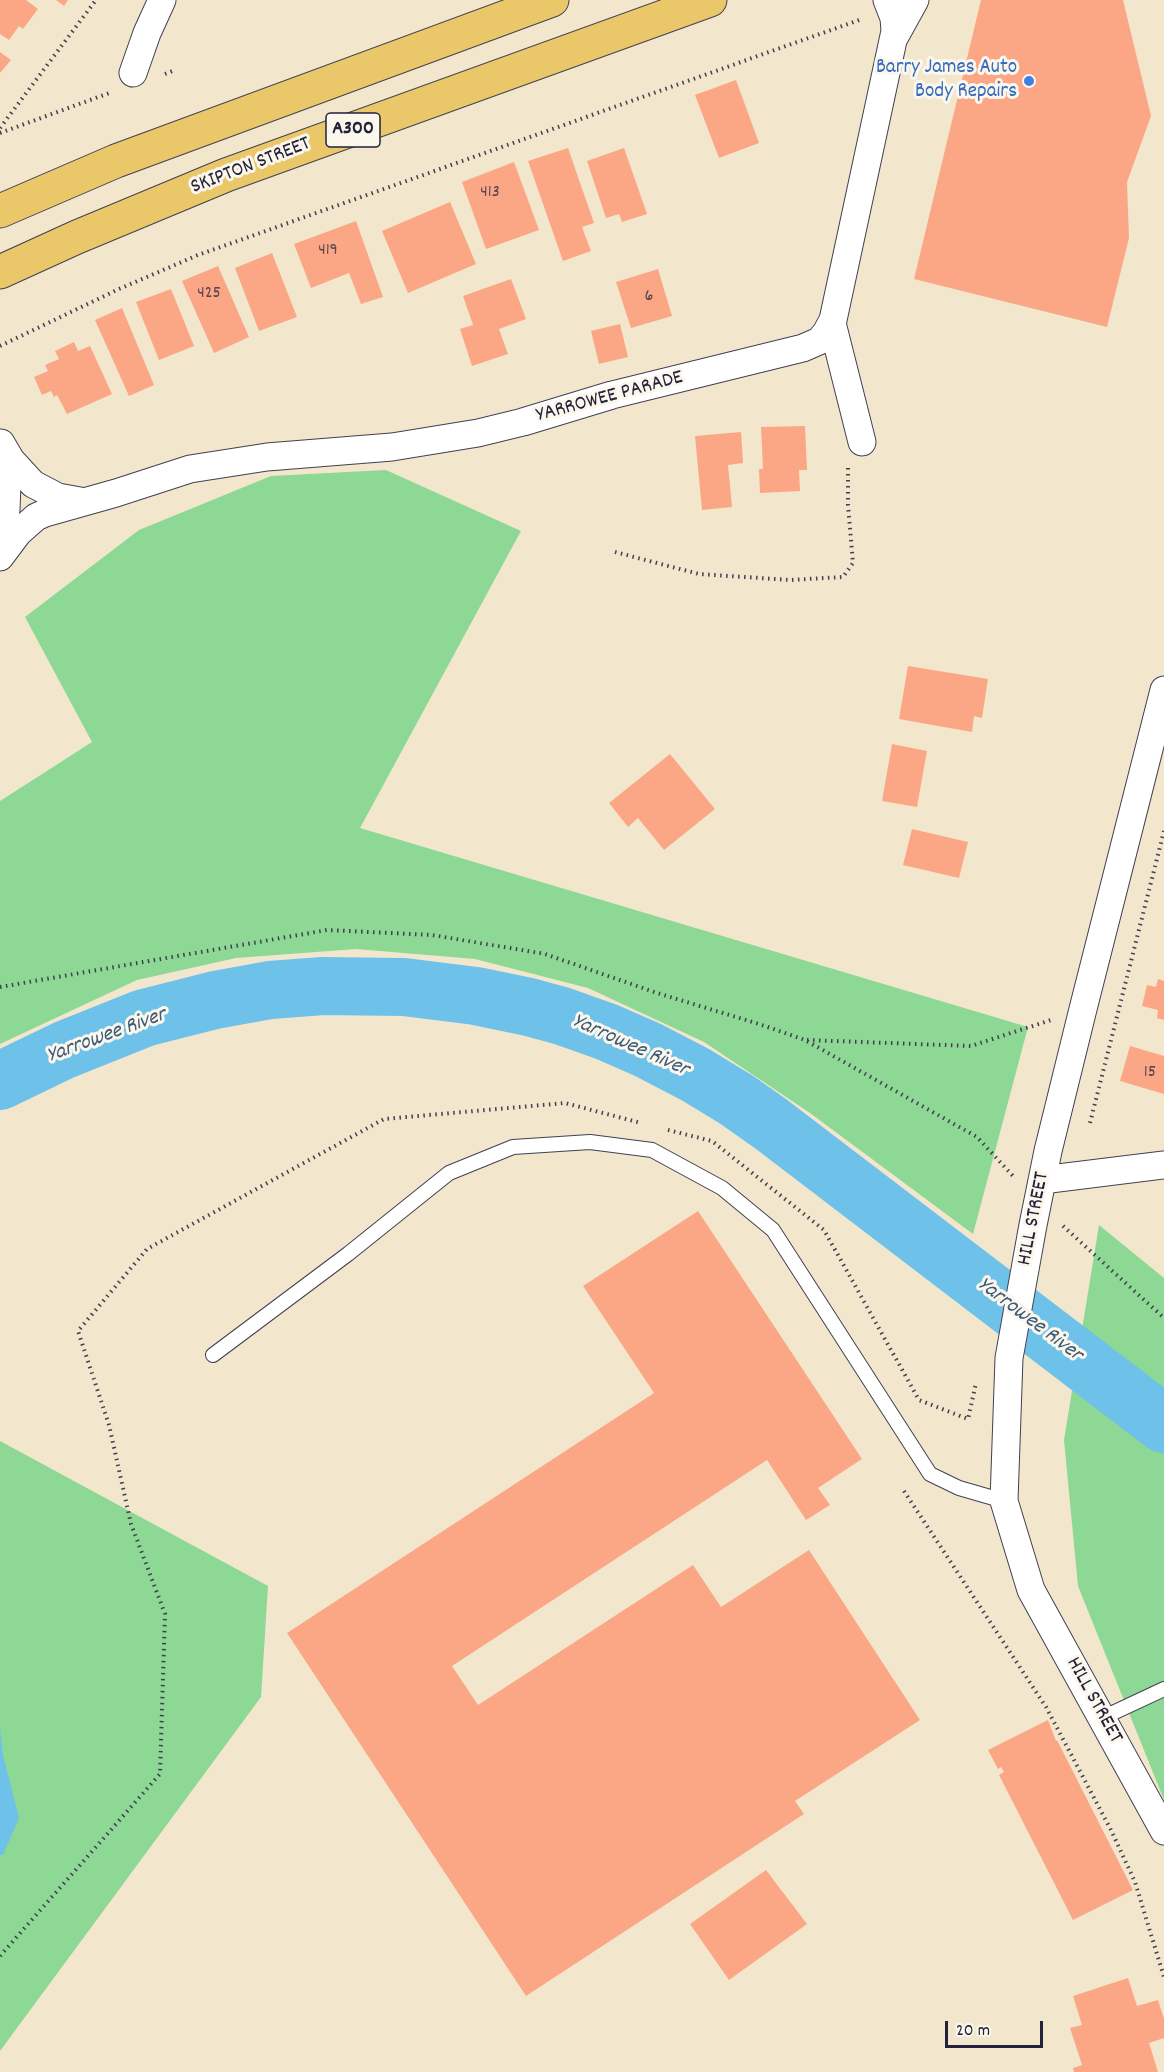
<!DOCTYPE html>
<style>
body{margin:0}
#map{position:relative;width:1164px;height:2072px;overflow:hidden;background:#f2e7cd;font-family:Dekko,sans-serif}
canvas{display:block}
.scale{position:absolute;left:945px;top:2021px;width:98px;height:27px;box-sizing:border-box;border:3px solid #22223b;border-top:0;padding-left:8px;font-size:18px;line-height:21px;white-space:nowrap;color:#22223b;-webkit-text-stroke:4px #fbf7ec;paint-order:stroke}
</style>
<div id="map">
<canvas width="1164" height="2072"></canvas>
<div class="scale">20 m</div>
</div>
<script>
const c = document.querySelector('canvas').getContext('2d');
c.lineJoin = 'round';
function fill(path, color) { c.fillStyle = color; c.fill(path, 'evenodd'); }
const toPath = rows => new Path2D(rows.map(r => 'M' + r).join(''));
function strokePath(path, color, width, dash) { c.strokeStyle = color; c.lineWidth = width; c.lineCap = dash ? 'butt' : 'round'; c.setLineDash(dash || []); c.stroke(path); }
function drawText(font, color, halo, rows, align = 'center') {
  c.font = font + ' Dekko,sans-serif'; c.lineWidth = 6; c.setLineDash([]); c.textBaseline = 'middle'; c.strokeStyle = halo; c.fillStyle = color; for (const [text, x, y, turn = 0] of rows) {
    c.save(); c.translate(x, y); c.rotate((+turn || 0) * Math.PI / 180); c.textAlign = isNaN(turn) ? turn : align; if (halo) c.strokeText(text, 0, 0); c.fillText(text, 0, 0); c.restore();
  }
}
const green = toPath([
 [386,470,521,531,360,828,1028,1027,973,1234,810,1113,704,1042,588,988,475,959,356,949,236,958,137,980,0,1044,0,801,92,742,25,617,139,530,271,476],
 [1099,1225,1164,1278,1164,1800,1078,1586,1064,1440],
 [0,1441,268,1586,261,1697,0,2051]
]);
const water = toPath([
 [0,1728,3,1755,19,1818,3,1855,0,1855]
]);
const river = toPath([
 [0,1081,64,1050,144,1018,215,1000,270,990,323,986,404,987,476,996,529,1007,562,1016,607,1032,648,1050,696,1075,737,1100,771,1124,1164,1424]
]);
const building = toPath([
 [0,0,26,0,38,9,23,29,19,26,9,40,0,34],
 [56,0,68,0,64,6],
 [981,0,1123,0,1151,116,1127,182,1129,238,1107,327,914,279],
 [0,52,11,60,0,73],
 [736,80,759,143,719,158,695,95],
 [568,148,594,223,582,227,591,251,563,261,528,161],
 [624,148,647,214,622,222,619,214,606,218,587,161],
 [514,162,539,230,486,249,462,182],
 [450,202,476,264,408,293,382,231],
 [356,221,383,297,361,304,349,273,311,288,294,244],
 [272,253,297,317,259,331,235,268],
 [218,266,249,337,214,353,182,281],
 [658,269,672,316,631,328,616,282],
 [511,279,526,319,499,329,508,354,472,366,460,329,473,325,463,296],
 [171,289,194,346,159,360,136,302],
 [122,308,154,385,129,396,95,320],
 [620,324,628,357,599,364,591,331],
 [74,342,78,351,90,346,112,394,67,414,57,395,54,397,51,391,42,395,34,377,48,371,45,365,59,359,55,351],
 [805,426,807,470,799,470,800,491,760,493,759,469,763,469,761,427],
 [741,432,743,463,728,465,732,507,702,510,695,436],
 [908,666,988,679,982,718,974,716,972,732,899,719],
 [892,744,927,751,917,807,882,801],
 [670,754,715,809,664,850,638,818,628,827,609,803],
 [912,829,968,842,959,878,903,865],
 [1158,979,1164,981,1164,1020,1157,1018,1158,1010,1142,1006,1147,985,1156,987],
 [1130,1046,1164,1056,1164,1094,1120,1081],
 [698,1211,862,1459,818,1488,830,1505,806,1520,767,1460,452,1666,478,1705,693,1565,721,1607,809,1550,920,1720,795,1801,804,1814,526,1996,287,1633,654,1393,583,1286],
 [1048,1720,1056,1741,1057,1740,1133,1890,1073,1920,999,1775,1004,1772,1001,1767,998,1769,988,1750],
 [766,1870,807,1924,729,1980,690,1924],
 [1128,1978,1137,2006,1158,2000,1164,2019,1164,2038,1149,2043,1158,2072,1074,2072,1073,2068,1082,2065,1070,2028,1082,2025,1073,1996]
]);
const path = toPath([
 [165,74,175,70],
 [0,128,96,0],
 [0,133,112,92],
 [0,346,119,289,198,255,862,19],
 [615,552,699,574,790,580,843,577,853,563,848,505,848,467],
 [0,987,327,930,432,935,545,954,657,993,759,1024,805,1040,977,1137,1013,1176],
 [807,1040,971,1046,1051,1020],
 [1090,1123,1164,831],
 [668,1130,712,1141,824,1230,919,1400,968,1419,976,1383],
 [1063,1226,1164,1318],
 [904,1491,1046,1707,1111,1830,1135,1882,1164,1977],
 [0,1956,160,1774,165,1614,131,1524,109,1425,78,1331,147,1249,384,1119,565,1103,641,1123]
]);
const lane = toPath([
 [213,1355,348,1254,449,1173,513,1147,590,1142,652,1150,722,1188,773,1230,930,1474,959,1488,1004,1501],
 [1102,1718,1164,1689]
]);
const street = toPath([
 [894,38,915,0],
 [133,73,147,33,162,0],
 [832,323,862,442],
 [1,443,11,460,33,484,58,497,80,501],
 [0,542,6,510,7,484,2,448],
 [0,557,18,533,36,517,45,513,116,493,190,469,267,457,392,447,478,433,523,422,612,395,803,348,819,341,826,333,833,320,895,31,894,18,887,0],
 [1164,690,1083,1009,1048,1151,1033,1225,1009,1358,1004,1501,1031,1590,1164,1831],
 [1042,1180,1164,1165]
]);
const highway = toPath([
 [0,211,116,161,552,0],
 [0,272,77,237,226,175,710,0]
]);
const markers = [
 [1029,81,6,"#3f7fe0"]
];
const numberNames = [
 ["413",490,194],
 ["419",328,252],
 ["425",209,295],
 ["6",649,298],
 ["15",1150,1074]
];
const shields = [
 [353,130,54]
];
const shieldNames = [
 ["A300",353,130]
];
const shopNames = [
 ["Barry James Auto",1017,69],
 ["Body Repairs",1017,93]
];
const streetNames = [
 ["SKIPTON STREET",251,167,-21],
 ["YARROWEE PARADE",610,398,-15],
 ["HILL STREET",1035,1219,-79],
 ["HILL STREET",1093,1701,61]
];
const waterNames = [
 ["Yarrowee River",107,1037,-20],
 ["Yarrowee River",630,1047,24],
 ["Yarrowee River",1029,1321,37]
];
fill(green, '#8dd895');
fill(water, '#6ec2ea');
strokePath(river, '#6ec2ea', 58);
fill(building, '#fba786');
strokePath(lane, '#414051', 16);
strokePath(street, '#414051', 29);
strokePath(highway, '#414051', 35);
strokePath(path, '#414051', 4, [1.5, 4.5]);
strokePath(lane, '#fff', 14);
strokePath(street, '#fff', 27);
strokePath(highway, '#eac769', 33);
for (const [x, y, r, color] of markers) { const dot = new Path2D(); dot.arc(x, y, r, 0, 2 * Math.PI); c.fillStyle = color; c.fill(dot); strokePath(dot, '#fbf7ec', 2); }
drawText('18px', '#58434e', null, numberNames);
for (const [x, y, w] of shields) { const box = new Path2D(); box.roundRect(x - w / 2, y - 17, w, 34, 4.5); c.fillStyle = '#fbf7ec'; c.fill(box); strokePath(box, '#22223b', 1.5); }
drawText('bold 20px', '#22223b', null, shieldNames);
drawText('21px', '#366cbe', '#fbf7ec', shopNames, 'right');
drawText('21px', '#22223b', '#fbf7ec', streetNames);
drawText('italic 22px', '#3d5a78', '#fbf7ec', waterNames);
</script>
